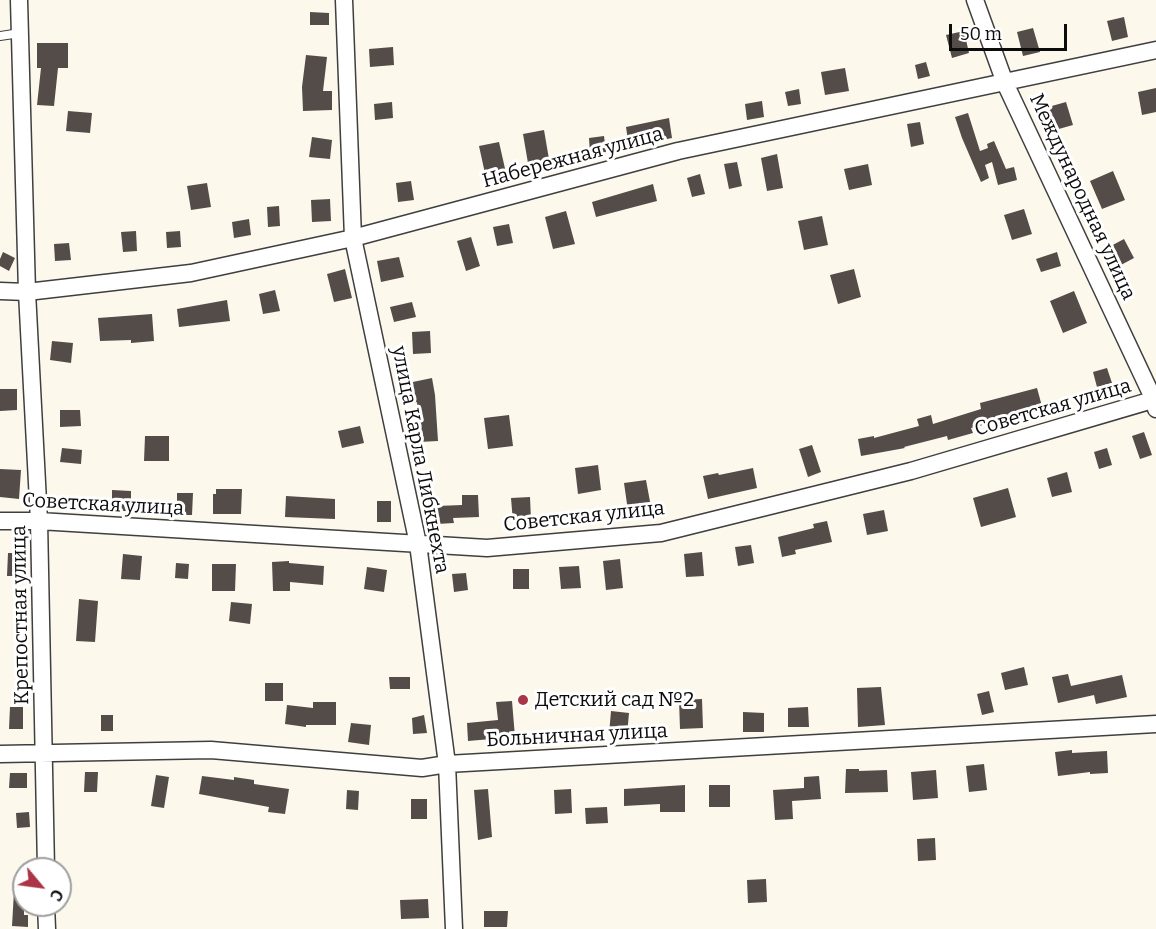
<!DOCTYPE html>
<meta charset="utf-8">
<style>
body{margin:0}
#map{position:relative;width:1156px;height:929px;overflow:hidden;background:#fdf8ec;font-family:Bitter,serif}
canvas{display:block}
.north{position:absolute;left:12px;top:857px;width:60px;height:60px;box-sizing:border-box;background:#fff;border:2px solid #9e9e9e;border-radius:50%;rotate:119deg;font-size:16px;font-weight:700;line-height:24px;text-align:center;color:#0c0c0c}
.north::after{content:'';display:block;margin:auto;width:21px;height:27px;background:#ab3446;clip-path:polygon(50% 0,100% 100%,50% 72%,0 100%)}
.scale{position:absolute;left:949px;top:24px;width:118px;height:27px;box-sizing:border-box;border:3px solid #0c0c0c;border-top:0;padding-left:8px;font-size:18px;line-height:21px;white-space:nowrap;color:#0c0c0c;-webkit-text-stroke:4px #fff;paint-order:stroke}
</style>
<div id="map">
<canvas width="1156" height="929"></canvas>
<div class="north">С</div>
<div class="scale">50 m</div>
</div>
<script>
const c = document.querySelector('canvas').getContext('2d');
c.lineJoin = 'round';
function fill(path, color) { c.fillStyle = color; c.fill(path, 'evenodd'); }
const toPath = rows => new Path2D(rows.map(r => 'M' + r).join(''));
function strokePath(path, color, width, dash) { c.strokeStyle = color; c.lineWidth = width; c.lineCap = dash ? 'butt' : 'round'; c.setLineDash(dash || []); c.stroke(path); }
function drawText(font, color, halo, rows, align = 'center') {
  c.font = font + ' Bitter,serif'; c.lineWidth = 6; c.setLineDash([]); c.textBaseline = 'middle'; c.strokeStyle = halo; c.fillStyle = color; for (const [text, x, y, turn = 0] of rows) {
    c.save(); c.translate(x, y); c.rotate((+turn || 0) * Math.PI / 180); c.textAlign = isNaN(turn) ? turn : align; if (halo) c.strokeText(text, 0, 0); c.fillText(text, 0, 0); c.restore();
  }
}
const building = toPath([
 [310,12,329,13,329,25,310,25],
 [1124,17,1128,37,1112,41,1107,21],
 [1033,28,1040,52,1023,56,1017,32],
 [964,31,969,53,952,58,946,35],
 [37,43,68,43,68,68,58,68,54,106,37,105,41,68,37,68],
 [393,47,394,65,370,67,369,49],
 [306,55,327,57,323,91,332,91,332,110,303,111,302,87],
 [926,62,930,76,918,79,915,65],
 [845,68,849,91,825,95,821,72],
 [1156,88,1156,112,1142,115,1138,92],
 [799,89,801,104,788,106,785,92],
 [762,101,764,117,747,120,745,104],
 [392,102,393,118,375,120,374,104],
 [1066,102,1073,125,1048,132,1041,109],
 [68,111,92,113,90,133,66,131],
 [968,113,980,151,988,148,987,144,994,141,1006,169,1014,167,1017,180,998,185,992,162,985,165,989,178,981,182,962,138,955,117],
 [669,118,672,138,629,147,626,127],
 [920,122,924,144,911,147,907,124],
 [544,130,550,165,529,169,523,134],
 [604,136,606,152,590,154,589,138],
 [312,137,332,140,330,159,309,157],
 [499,142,506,173,486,178,479,146],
 [777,154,783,188,767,191,761,158],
 [737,162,742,186,729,189,724,164],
 [868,164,872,185,849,190,844,169],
 [1113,171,1125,200,1102,209,1090,181],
 [700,174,705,194,692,197,687,178],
 [411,181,414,200,398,202,396,183],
 [207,183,211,207,191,210,187,186],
 [653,184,657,201,596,217,592,202],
 [330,199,331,221,312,222,311,200],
 [279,206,280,226,268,227,267,207],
 [1024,209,1032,234,1012,240,1004,215],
 [566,211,575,244,553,249,545,217],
 [822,216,828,245,804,250,798,221],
 [249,219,251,235,234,238,232,222],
 [509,224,513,243,497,246,493,227],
 [136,231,137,251,123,252,121,232],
 [180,231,181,247,167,248,166,232],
 [471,237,480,266,466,271,457,241],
 [1124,239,1134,258,1119,266,1109,247],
 [69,243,71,260,55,261,54,244],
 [3,252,15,258,9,271,0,266,0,259],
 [1057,252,1061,266,1041,272,1036,259],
 [399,257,404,277,381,282,377,261],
 [345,269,352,298,334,302,327,274],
 [854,269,861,297,838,304,830,275],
 [275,290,280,311,263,314,259,294],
 [1074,291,1087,323,1063,333,1050,301],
 [227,300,230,321,179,327,177,309],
 [412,302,416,317,394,322,390,307],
 [152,314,154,341,131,343,131,340,100,341,98,318],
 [430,331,431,353,413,354,412,332],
 [52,341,73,343,71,363,50,360],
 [1107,368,1112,383,1097,387,1093,372],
 [432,378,435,395,438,441,419,442,417,402,412,403,408,383],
 [1037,388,1043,410,971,428,973,433,948,440,947,436,904,447,905,448,861,456,858,439,874,436,874,438,919,426,917,419,931,415,933,424,981,409,980,403],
 [0,389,17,389,17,410,0,411],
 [60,410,80,410,81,426,60,427],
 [509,415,513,446,488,449,484,418],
 [360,426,364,443,342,448,338,431],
 [1144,432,1152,455,1140,459,1132,436],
 [145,436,169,436,169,461,144,461],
 [812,445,821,472,808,477,799,449],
 [62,448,82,450,81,464,60,462],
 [1107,448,1112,465,1099,469,1094,452],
 [598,465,601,490,578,494,575,468],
 [753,468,757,488,708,499,703,476,718,473,719,475],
 [0,469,21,470,19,499,0,497],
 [1067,472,1072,492,1052,497,1047,478],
 [646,480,651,507,628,511,624,483],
 [1008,488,1016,517,981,527,973,498],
 [216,489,242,489,241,514,213,514,213,494,216,494],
 [112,490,131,491,131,511,112,511],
 [177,493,193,493,192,515,177,515],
 [462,495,478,495,479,517,453,518,454,523,437,524,437,506,462,505],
 [286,496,335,499,335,519,285,517],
 [530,497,531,520,513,522,511,498],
 [377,501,391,501,391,522,377,522],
 [884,510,888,531,867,535,863,514],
 [827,521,832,542,795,550,796,554,782,557,778,537,814,528,813,524],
 [751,545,754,563,738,566,735,547],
 [702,552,704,576,686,577,684,554],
 [8,553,21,553,21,576,7,576],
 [123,554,142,556,140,580,121,579],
 [620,559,623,588,606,590,603,561],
 [289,561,289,563,324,566,323,585,290,582,290,591,273,591,272,562],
 [176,563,189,564,188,579,175,578],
 [212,564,236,564,235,591,212,591],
 [579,566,581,588,561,589,559,567],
 [367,567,387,570,384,592,364,589],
 [513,569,529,569,529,589,513,589],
 [466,573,468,590,454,592,452,574],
 [79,599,98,601,95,642,76,641],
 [231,602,252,604,250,624,229,621],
 [1024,667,1028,685,1005,690,1001,673],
 [1068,674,1071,686,1122,675,1127,697,1096,704,1094,695,1058,703,1052,677],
 [389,677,410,677,410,689,390,689],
 [265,683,283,683,283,701,265,701],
 [881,687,885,725,858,727,857,688],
 [989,691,994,712,982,715,977,694],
 [702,699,703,728,680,729,679,700],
 [512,701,515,737,468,741,467,723,498,720,496,702],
 [313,702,336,702,336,725,306,725,306,727,285,724,287,705,313,708],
 [10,707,23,707,23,729,9,729],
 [808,707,809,727,788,727,788,708],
 [611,711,629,713,627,735,609,734],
 [743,712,764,713,764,732,743,732],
 [101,715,113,715,113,731,101,731],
 [424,715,427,733,413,734,412,718],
 [351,723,371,725,369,745,348,742],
 [1072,750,1072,753,1107,751,1108,773,1090,774,1090,772,1058,776,1055,752],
 [984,764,987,790,969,792,966,766],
 [846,769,859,769,859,771,887,770,888,792,845,793],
 [936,770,938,798,913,800,911,772],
 [85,772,98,772,97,792,84,792],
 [10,773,27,773,27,788,9,788],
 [156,775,169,777,164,808,151,806],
 [202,776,234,780,234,777,254,780,254,784,289,789,285,814,268,812,269,807,199,794],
 [819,776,821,799,792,801,793,819,775,820,773,790,804,788,804,777],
 [685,785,685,812,660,812,660,804,624,806,624,789],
 [709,785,730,785,730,807,709,807],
 [488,789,492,837,478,840,474,790],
 [571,789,572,813,555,814,554,790],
 [347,790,359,791,358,810,346,809],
 [411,799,427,799,427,819,411,819],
 [607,807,608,823,586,824,585,808],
 [29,812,30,827,17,828,16,813],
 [935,838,936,860,918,861,917,839],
 [766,879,767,902,748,903,747,880],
 [14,891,24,891,24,915,28,915,28,927,12,926],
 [428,899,429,918,401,919,400,900],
 [484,911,508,911,507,927,484,927]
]);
const lane = toPath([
 [0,36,20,33]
]);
const street = toPath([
 [19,0,27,292,39,521,46,869],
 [344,0,353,238,418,544,447,764,454,929],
 [975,0,1005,83,1154,400,1156,409],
 [0,291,27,292,191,273,353,238,678,151,1156,50],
 [0,521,39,521,487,548,661,533,911,471,1156,399],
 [0,754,211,750,422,768,447,764,1156,724],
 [46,905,47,929]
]);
const markers = [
 [523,700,6,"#ab3446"]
];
const streetNames = [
 ["Набережная улица",573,158,-15],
 ["Международная улица",1082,197,65],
 ["Советская улица",1053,408,-16],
 ["улица Карла Либкнехта",420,460,79],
 ["Советская улица",103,505,3],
 ["Советская улица",584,517,-6],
 ["Крепостная улица",21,615,-91],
 ["Больничная улица",577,736,-3]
];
const poiNames = [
 ["Детский сад №2",535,700]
];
fill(building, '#534c49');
strokePath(lane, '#3f3f3f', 10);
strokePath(street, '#3f3f3f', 19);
strokePath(lane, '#fff', 8);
strokePath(street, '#fff', 16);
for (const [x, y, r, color] of markers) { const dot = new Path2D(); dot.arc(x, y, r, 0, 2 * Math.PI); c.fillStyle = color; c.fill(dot); strokePath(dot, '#fff', 2); }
drawText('20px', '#0c0c0c', '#fff', streetNames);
drawText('20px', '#0c0c0c', '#fff', poiNames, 'left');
</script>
